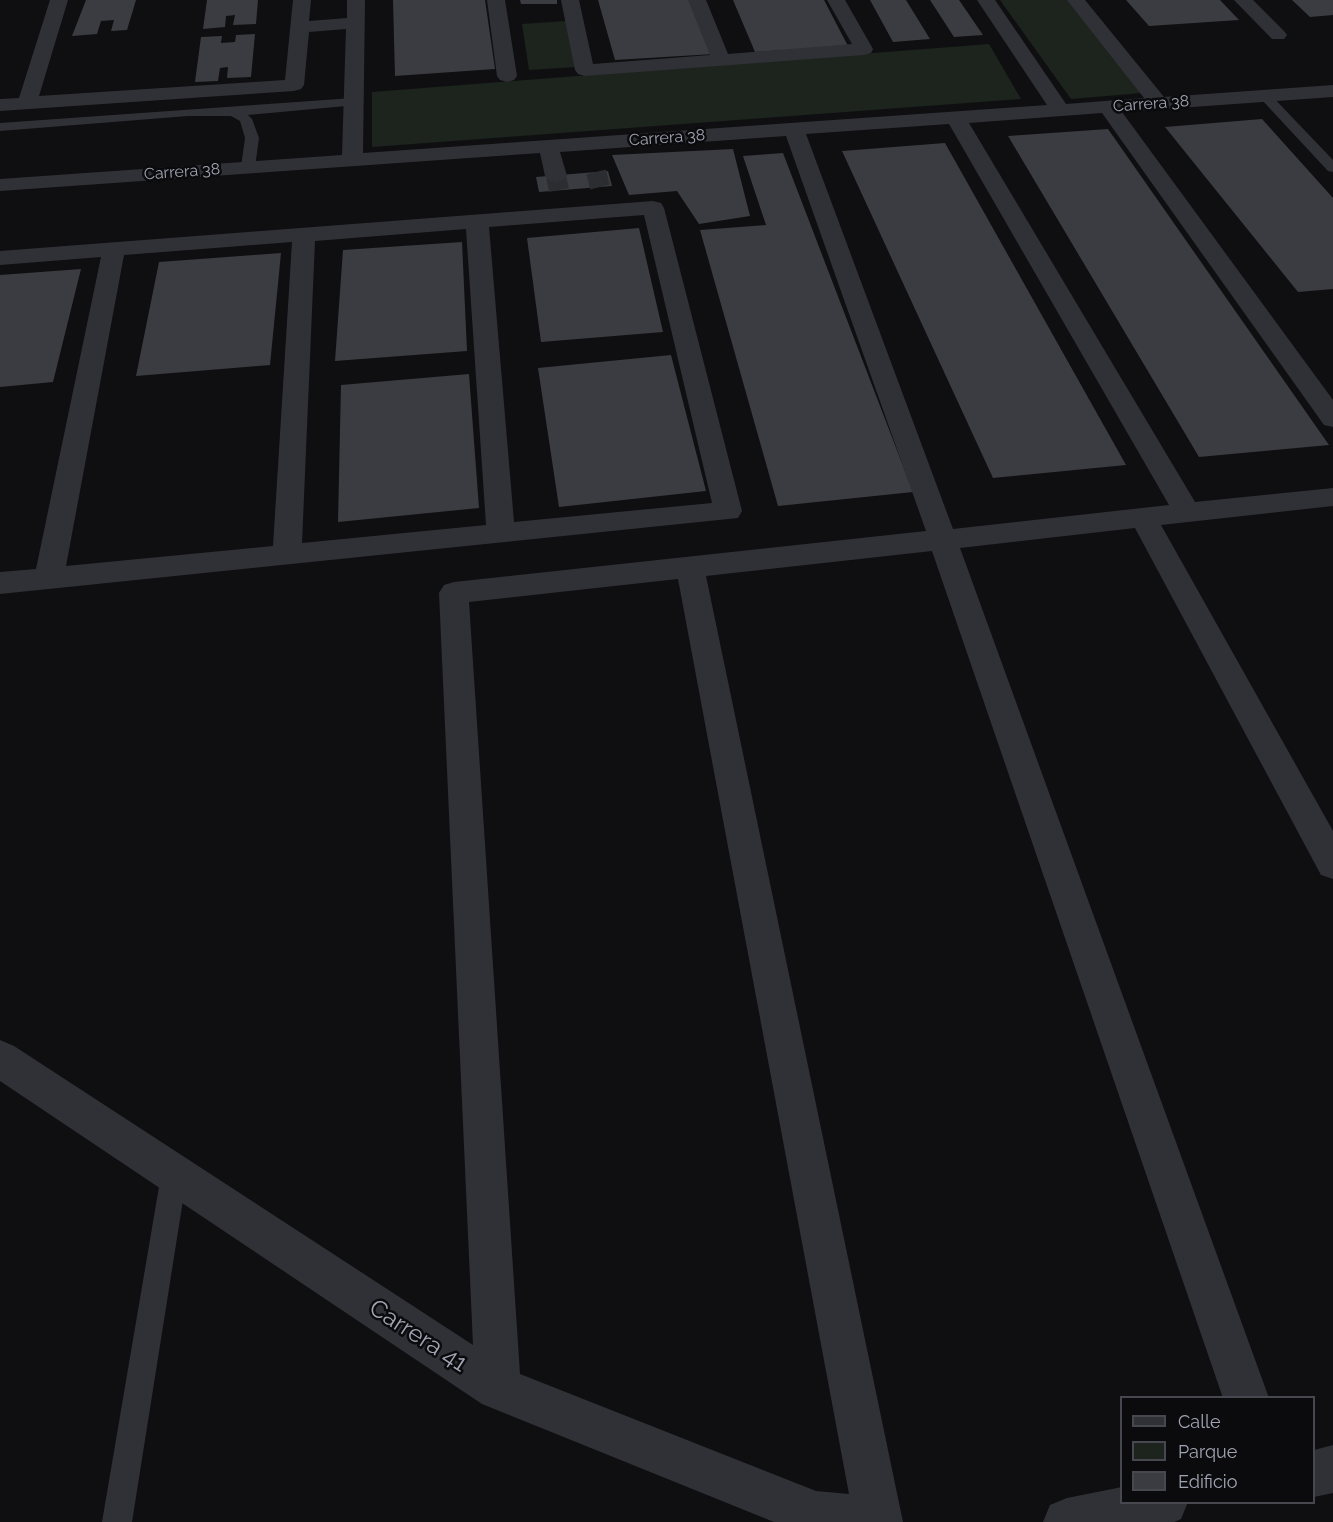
<!DOCTYPE html>
<style>
body{margin:0}
#map{position:relative;width:1333px;height:1522px;overflow:hidden;background:#0f0f11;font-family:Raleway,sans-serif}
canvas{display:block}
.legend{position:absolute;left:1120px;top:1396px;width:195px;height:108px;box-sizing:border-box;background:#0b0a0c;border:2px solid #47484f;margin:0;padding:8px 10px;list-style:none;font-size:18px;color:#a0a4b3}
.legend li{display:flex;align-items:center;gap:12px;height:30px}
.legend b{width:30px;border:2px solid #47484f}
</style>
<div id="map">
<canvas width="1333" height="1522"></canvas>
<ul class="legend">
<li><b style="height:8px;background:#303136"></b>Calle</li>
<li><b style="height:16px;background:#1c241d"></b>Parque</li>
<li><b style="height:16px;background:#3b3c41"></b>Edificio</li>
</ul>
</div>
<script>
const c = document.querySelector('canvas').getContext('2d');
c.lineJoin = 'round';
function fill(path, color) { c.fillStyle = color; c.fill(path, 'evenodd'); }
const toPath = rows => new Path2D(rows.map(r => 'M' + r).join(''));
function strokePath(path, color, width, dash) { c.strokeStyle = color; c.lineWidth = width; c.lineCap = dash ? 'butt' : 'round'; c.setLineDash(dash || []); c.stroke(path); }
function drawText(font, color, halo, rows, align = 'center') {
  c.font = font + ' Raleway,sans-serif'; c.lineWidth = 5; c.setLineDash([]); c.textBaseline = 'middle'; c.strokeStyle = halo; c.fillStyle = color; for (const [text, x, y, turn = 0] of rows) {
    c.save(); c.translate(x, y); c.rotate((+turn || 0) * Math.PI / 180); c.textAlign = isNaN(turn) ? turn : align; if (halo) c.strokeText(text, 0, 0); c.fillText(text, 0, 0); c.restore();
  }
}
const green = toPath([
 [1000,0,1068,0,1142,93,1071,99],
 [566,21,576,67,529,70,522,24],
 [989,44,1021,99,372,147,372,92]
]);
const building = toPath([
 [86,0,136,0,127,30,111,31,114,20,101,21,97,34,72,36],
 [207,0,258,0,256,24,233,25,235,15,226,16,225,27,203,29],
 [393,0,485,0,495,69,395,76],
 [520,0,557,0,557,4,521,4],
 [598,0,692,0,714,54,615,60],
 [733,0,824,0,848,46,755,52],
 [870,0,906,0,930,39,893,42],
 [930,0,959,0,983,35,954,37],
 [1126,0,1220,0,1239,20,1149,26],
 [1292,0,1333,0,1333,15,1310,17],
 [255,34,251,77,227,78,228,67,220,68,218,81,195,82,201,37,222,36,221,43,235,42,236,35],
 [1262,119,1333,198,1333,289,1298,292,1165,127],
 [1108,129,1329,445,1199,457,1008,136],
 [945,143,1126,465,993,478,842,151],
 [733,149,750,216,699,224,677,191,629,195,612,155],
 [783,153,913,492,778,506,700,230,766,225,743,156],
 [608,171,612,186,539,192,536,177],
 [639,228,663,332,541,342,527,238],
 [462,242,467,351,335,361,343,250],
 [281,253,270,365,136,376,159,262],
 [81,269,53,382,0,387,0,275],
 [671,355,706,491,559,507,538,368],
 [469,374,479,508,338,522,341,385]
]);
const minorTunnel = toPath([
 [596,172,600,187],
 [556,176,559,190]
]);
const service = toPath([
 [1265,92,1269,93,1333,160,1333,172,1328,171,1261,99,1259,96,1265,92],
 [353,98,359,102,357,105,248,115,252,119,259,138,255,167,248,171,241,167,245,138,240,121,231,116,188,116,0,131,0,123,353,98],
 [174,1162,183,1166,187,1175,132,1522,102,1522,161,1175,165,1166,174,1162]
]);
const minor = toPath([
 [50,0,68,0,39,96,285,80,293,0,311,0,309,21,347,18,347,0,365,0,363,153,1047,105,977,0,995,0,1066,104,1144,98,1067,0,1085,0,1164,97,1333,85,1333,97,1122,112,1333,400,1333,427,1324,425,1102,113,969,123,1195,502,1333,488,1333,506,1161,525,1333,831,1333,879,1321,875,1135,528,960,548,1269,1398,1223,1398,932,551,706,576,903,1522,774,1522,482,1404,0,1081,0,1040,14,1046,473,1345,439,593,444,585,454,582,926,531,786,136,560,152,567,176,563,180,556,182,549,180,545,176,540,153,0,191,0,179,342,155,346,29,309,32,304,85,301,89,294,91,0,111,0,99,19,98,50,0],
 [949,124,1169,505,953,529,806,134,949,124],
 [678,579,849,1494,816,1491,520,1374,469,602,678,579],
 [487,0,505,0,517,76,514,80,507,82,500,80,497,76,487,0],
 [561,0,579,0,593,64,710,55,688,0,706,0,728,54,852,44,827,0,845,0,873,49,871,53,864,55,585,76,578,74,575,70,561,0],
 [1234,0,1253,0,1284,31,1287,35,1284,39,1272,39,1234,0],
 [653,201,661,203,664,208,742,511,738,518,0,594,0,572,36,569,101,257,0,265,0,251,653,201],
 [644,215,712,503,514,522,489,227,644,215],
 [466,229,486,525,302,543,315,241,466,229],
 [292,242,273,546,66,566,124,255,292,242],
 [1333,1445,1333,1493,1314,1497,1314,1450,1333,1445],
 [1122,1487,1122,1502,1188,1502,1181,1519,1174,1522,1043,1522,1050,1505,1067,1498,1122,1487]
]);
const farStreetnames = [
 ["Carrera 38",1151,104,-4],
 ["Carrera 38",667,138,-4],
 ["Carrera 38",182,172,-4]
];
const nearStreetnames = [
 ["Carrera 41",418,1336,33]
];
fill(green, '#1c241d');
fill(building, '#3b3c41');
strokePath(minorTunnel, '#2c2d31', 20, [20, 10]);
fill(service, '#303136');
fill(minor, '#303136');
drawText('16px', '#a0a4b3', '#0b0a0c', farStreetnames);
drawText('24px', '#a0a4b3', '#0b0a0c', nearStreetnames);
</script>
